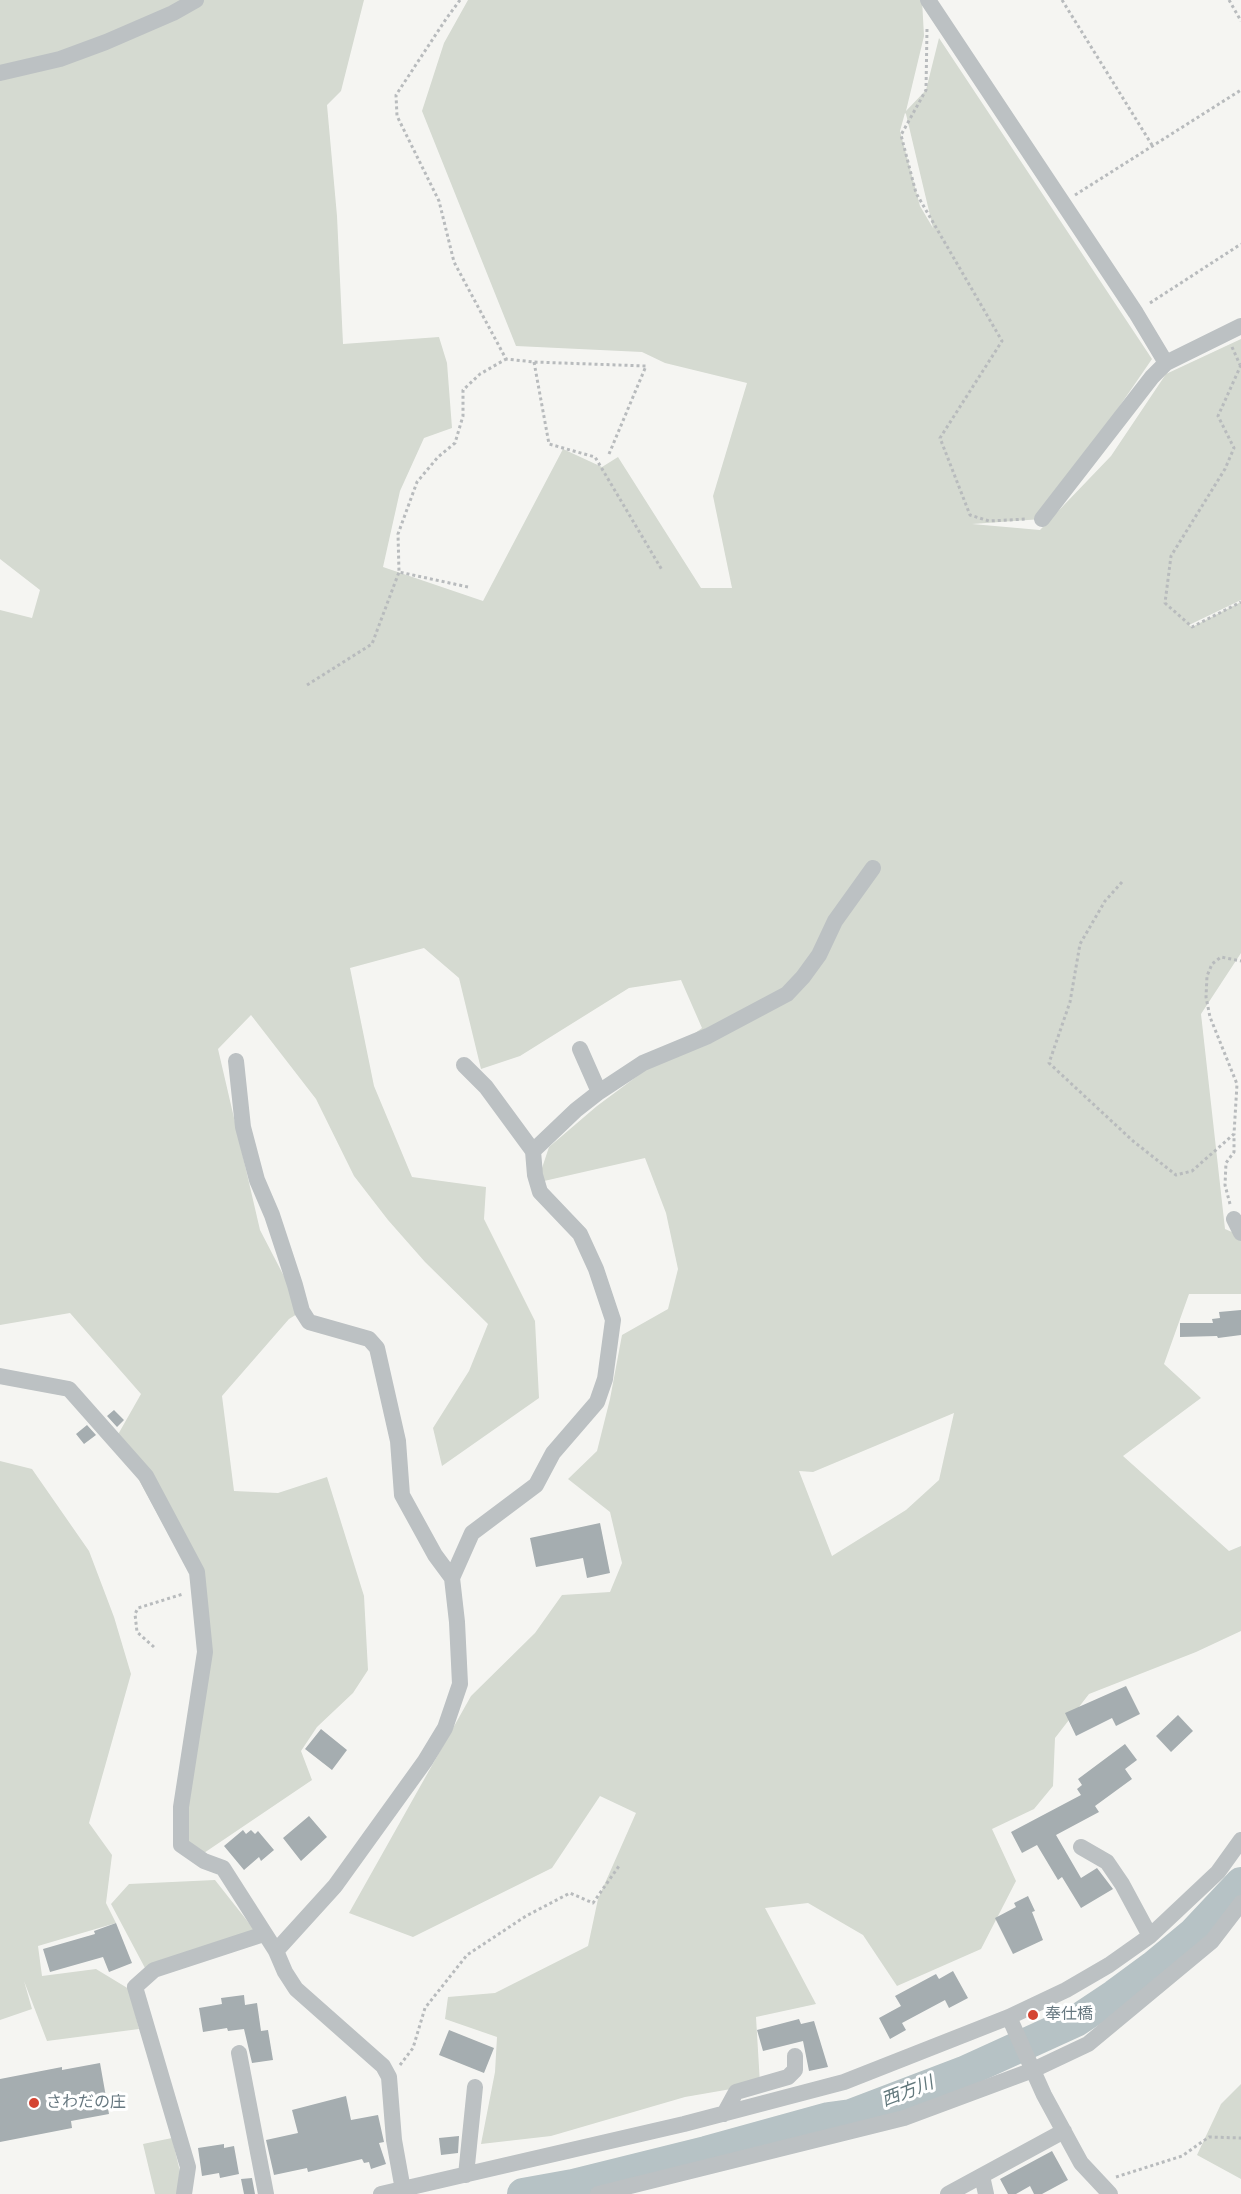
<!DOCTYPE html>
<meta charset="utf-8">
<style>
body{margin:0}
canvas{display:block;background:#f5f5f2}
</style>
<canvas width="1241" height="2194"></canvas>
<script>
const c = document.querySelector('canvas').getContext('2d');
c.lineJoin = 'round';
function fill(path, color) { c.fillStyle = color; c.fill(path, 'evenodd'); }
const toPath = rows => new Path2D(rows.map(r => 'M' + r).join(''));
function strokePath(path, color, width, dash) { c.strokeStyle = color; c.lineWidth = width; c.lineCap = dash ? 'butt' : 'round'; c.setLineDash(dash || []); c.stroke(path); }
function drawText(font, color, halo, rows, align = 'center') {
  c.font = font + ' "Source Sans 3","Noto Sans JP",sans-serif'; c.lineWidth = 6; c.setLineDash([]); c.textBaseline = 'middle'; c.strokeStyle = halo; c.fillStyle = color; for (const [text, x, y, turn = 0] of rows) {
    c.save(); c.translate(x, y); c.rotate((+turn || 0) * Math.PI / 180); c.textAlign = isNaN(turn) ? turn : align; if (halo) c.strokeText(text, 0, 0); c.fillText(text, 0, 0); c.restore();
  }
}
const green = toPath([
 [0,0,364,0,341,91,327,105,337,216,343,344,439,337,447,363,452,428,424,438,400,491,383,567,483,601,563,449,602,467,618,457,701,588,732,588,713,496,747,383,665,363,642,352,516,346,422,111,444,43,468,0,922,0,924,36,906,111,926,90,939,38,1152,359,1042,519,972,524,1040,530,1111,456,1166,374,1241,339,1241,600,1189,625,1192,627,1241,602,1241,953,1201,1014,1225,1229,1241,1236,1241,1294,1189,1294,1164,1364,1201,1398,1123,1456,1229,1551,1241,1546,1241,1631,1196,1652,1089,1694,1055,1738,1053,1786,1034,1809,992,1829,1016,1881,981,1949,897,1986,863,1935,808,1903,765,1908,816,2004,756,2017,760,2084,685,2097,551,2136,481,2144,495,2072,497,2037,445,2019,448,1997,495,1993,588,1946,598,1899,636,1813,600,1796,552,1868,413,1937,349,1913,471,1696,535,1633,562,1595,610,1592,622,1563,610,1512,568,1479,597,1451,610,1399,622,1335,668,1309,678,1269,666,1213,645,1158,544,1181,541,1171,549,1147,597,1106,702,1028,681,980,629,988,520,1056,481,1069,459,978,424,948,350,968,374,1086,412,1177,486,1187,484,1219,535,1321,539,1398,442,1466,433,1428,469,1371,488,1324,425,1262,388,1220,354,1176,316,1099,251,1015,218,1049,260,1230,302,1311,289,1319,222,1396,234,1491,278,1493,327,1477,364,1596,368,1670,353,1693,317,1727,301,1751,312,1780,201,1855,182,1846,200,1712,199,1590,116,1438,141,1394,70,1313,0,1325,0,610,32,618,40,590,0,559],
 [905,113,906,114,933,228,920,206,900,131],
 [954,1413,939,1480,906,1510,832,1556,799,1471,813,1472],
 [0,1461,32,1469,89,1551,114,1617,131,1674,89,1823,112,1855,106,1903,116,1923,38,1946,42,1976,96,1969,129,1989,139,2029,47,2041,24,1981,32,2009,0,2020],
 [215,1880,256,1932,145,1968,111,1904,129,1884],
 [1241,2084,1241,2179,1197,2155,1221,2104],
 [172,2138,182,2180,178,2194,155,2194,143,2144]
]);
const river = toPath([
 [523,2194,573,2185,706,2152,829,2118,851,2115,964,2072,1076,2021,1115,1995,1153,1967,1194,1933,1241,1883]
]);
const building = toPath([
 [1241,1310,1241,1335,1218,1338,1217,1336,1180,1337,1180,1323,1213,1323,1212,1319,1220,1318,1219,1312],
 [114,1410,124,1420,117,1427,107,1416],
 [87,1425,96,1435,84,1444,76,1434],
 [600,1523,610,1573,587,1578,583,1558,536,1567,530,1538],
 [1126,1686,1140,1714,1116,1726,1112,1718,1076,1736,1065,1713],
 [1178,1715,1193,1731,1171,1752,1156,1736],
 [321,1729,347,1750,332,1770,305,1749],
 [1125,1744,1137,1760,1125,1769,1132,1779,1095,1806,1099,1812,1056,1835,1081,1878,1097,1868,1113,1889,1081,1908,1062,1877,1058,1880,1037,1845,1022,1853,1011,1832,1081,1795,1077,1789,1082,1785,1078,1779],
 [309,1816,327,1837,301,1861,283,1838],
 [243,1830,246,1834,251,1830,255,1834,258,1831,274,1850,261,1861,259,1857,244,1870,224,1846],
 [1028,1896,1035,1911,1032,1912,1043,1940,1013,1954,995,1918,1016,1907,1014,1903],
 [116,1923,132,1963,109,1972,103,1957,50,1972,43,1949,95,1934,94,1931],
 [953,1971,968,1998,949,2008,945,2000,902,2023,906,2030,890,2039,879,2018,901,2006,895,1996,936,1974,939,1979],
 [244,1995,245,2005,257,2003,261,2031,268,2030,273,2060,252,2063,244,2029,228,2031,227,2028,203,2032,199,2008,222,2004,221,1998],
 [799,2019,801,2024,814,2021,828,2067,809,2071,803,2041,763,2051,757,2030],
 [449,2030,494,2048,484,2073,439,2055],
 [100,2063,109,2114,71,2121,72,2128,0,2142,0,2079,62,2067,62,2070],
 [346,2096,351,2120,378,2115,384,2142,379,2143,386,2164,371,2169,369,2162,364,2163,362,2159,308,2172,307,2168,274,2175,266,2140,298,2133,292,2110],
 [459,2136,458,2153,441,2155,439,2138],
 [224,2144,224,2148,234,2146,239,2174,220,2178,219,2173,202,2176,198,2148],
 [1052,2151,1068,2180,1042,2194,1034,2194,1030,2186,1016,2194,1008,2194,1000,2179],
 [252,2178,255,2194,244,2194,241,2179]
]);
const path = toPath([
 [460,0,446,19,396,95,397,116,439,201,454,262,506,359,534,362,646,366,609,454],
 [1062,0,1152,145],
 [1229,0,1241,21],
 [927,29,926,90,901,135,916,193,1002,341,940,438,970,515,989,521,1027,519],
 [1075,195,1241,90],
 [1150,303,1241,244],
 [1232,347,1240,365],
 [534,362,549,444,595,457,662,570],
 [1241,365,1218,416,1234,448,1225,469,1171,556,1165,603,1192,627,1241,602],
 [468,587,399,572,398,534,417,482,438,457,455,443,463,416,463,390,480,374,506,359],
 [307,685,372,644,399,572],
 [1122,882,1105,901,1080,944,1070,1002,1049,1063,1133,1141,1176,1175,1192,1171,1234,1134,1237,1084,1210,1017,1206,997,1207,976,1212,964,1221,957,1241,961],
 [1230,1204,1225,1185,1226,1163,1234,1152,1234,1134],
 [154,1647,137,1632,135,1614,138,1608,183,1594],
 [400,2065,413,2048,425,2008,467,1955,526,1916,570,1893,593,1903,619,1866],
 [1116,2177,1182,2156,1209,2137,1241,2138]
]);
const minor = toPath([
 [928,0,1136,313,1166,363],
 [0,73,60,59,106,42,173,13,196,0],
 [1042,519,1152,377,1166,363,1241,326],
 [580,1049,599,1092],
 [236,1061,243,1127,257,1180,272,1215,295,1285,302,1311,309,1322,369,1339,377,1348,398,1441,402,1495,435,1555,452,1578],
 [464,1065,486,1087,533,1151],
 [1234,1219,1241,1233],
 [0,1376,69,1389,146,1476,197,1572,205,1652,181,1807,181,1845,204,1861,223,1868,276,1951,285,1972,296,1989,383,2066,389,2077,394,2140,403,2190],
 [1081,1847,1107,1862,1122,1884,1150,1936],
 [276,1951,335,1886,425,1761,445,1728,460,1684,457,1622,452,1578,472,1533,536,1485,553,1453,597,1402,605,1379,613,1320,596,1269,580,1234,540,1192,535,1175,533,1151,576,1110,599,1092,643,1063,708,1036,787,994,803,977,819,955,835,921,873,868],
 [1009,2017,1044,2095,1081,2163,1110,2194],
 [239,2053,266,2194],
 [724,2114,736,2092,788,2077,795,2070,795,2056],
 [466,2175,475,2087],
 [982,2176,986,2194],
 [184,2194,188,2167,135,1987,154,1970,264,1934],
 [381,2194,684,2124,844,2082,1009,2017,1066,1990,1109,1965,1150,1936,1218,1872,1241,1840],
 [598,2194,904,2118,1033,2070,1088,2044,1212,1941,1241,1903],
 [948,2194,1064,2131]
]);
const markers = [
 [1033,2015,6,"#d44533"],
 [34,2103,6,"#d44533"]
];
const poiNames = [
 ["奉仕橋",1045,2015],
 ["さわだの庄",46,2103]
];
const waterNames = [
 ["西方川",908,2093,-21]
];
fill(green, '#d5dad1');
strokePath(river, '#b6c2c5', 32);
fill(building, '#a5adb0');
strokePath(path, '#b8bbbd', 3, [3, 3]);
strokePath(minor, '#bcc1c3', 16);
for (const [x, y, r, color] of markers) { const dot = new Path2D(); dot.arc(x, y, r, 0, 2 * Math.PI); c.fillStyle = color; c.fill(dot); strokePath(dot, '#fff', 2); }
drawText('16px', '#677880', '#fff', poiNames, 'left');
drawText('italic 18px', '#63797d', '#fff', waterNames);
</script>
